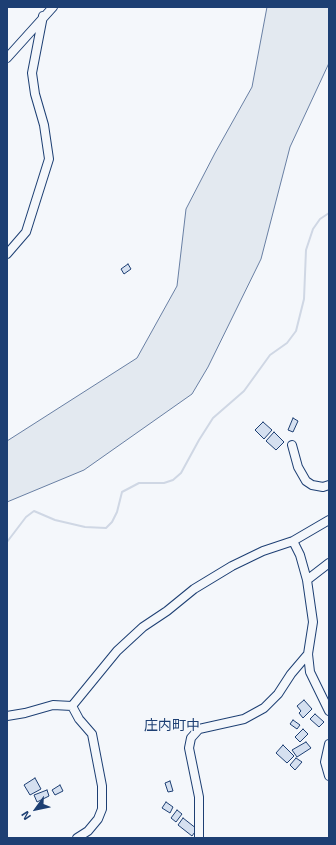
<!DOCTYPE html>
<meta charset="utf-8">
<style>
body{margin:0}
#map{position:relative;width:336px;height:845px;overflow:hidden;background:#f4f7fb;font-family:"Exo 2",sans-serif}
canvas{display:block}
.frame{position:absolute;inset:0;border:8px solid #1d3f73;pointer-events:none}
.north{position:absolute;left:16px;top:789px;width:40px;height:40px;-webkit-text-stroke:3px #f4f7fb;paint-order:stroke;rotate:237deg;font-size:11px;font-weight:700;line-height:16px;text-align:center;color:#1d3f73}
.north::after{content:'';display:block;margin:auto;width:14px;height:18px;background:#1d3f73;clip-path:polygon(50% 0,100% 100%,50% 72%,0 100%)}
</style>
<div id="map">
<canvas width="336" height="845"></canvas>
<div class="frame"></div>
<div class="north">N</div>
</div>
<script>
const c = document.querySelector('canvas').getContext('2d');
c.lineJoin = 'round';
function fill(path, color) { c.fillStyle = color; c.fill(path, 'evenodd'); }
const toPath = rows => new Path2D(rows.map(r => 'M' + r).join(''));
function strokePath(path, color, width, dash) { c.strokeStyle = color; c.lineWidth = width; c.lineCap = dash ? 'butt' : 'round'; c.setLineDash(dash || []); c.stroke(path); }
function drawText(font, color, halo, rows, align = 'center') {
  c.font = font + ' "Exo 2","Noto Sans JP",sans-serif'; c.lineWidth = 3; c.setLineDash([]); c.textBaseline = 'middle'; c.strokeStyle = halo; c.fillStyle = color; for (const [text, x, y, turn = 0] of rows) {
    c.save(); c.translate(x, y); c.rotate((+turn || 0) * Math.PI / 180); c.textAlign = isNaN(turn) ? turn : align; if (halo) c.strokeText(text, 0, 0); c.fillText(text, 0, 0); c.restore();
  }
}
const green = toPath([
 [267,7,329,7,329,63,290,147,261,259,208,367,192,394,84,470,7,502,7,441,137,358,177,286,186,209,215,153,252,87,267,7]
]);
const stream = toPath([
 [7,542,26,517,34,511,55,520,85,527,106,528,112,522,117,512,122,492,139,483,164,483,173,480,181,473,199,440,213,418,244,391,270,355,287,343,296,331,304,299,306,250,313,229,320,219,329,213]
]);
const building = toPath([
 [128,264,131,269,124,274,121,269,128,264],
 [293,418,298,421,293,432,288,430,293,418],
 [263,422,272,430,264,439,255,430,263,422],
 [274,432,284,442,276,450,266,441,274,432],
 [304,700,312,709,303,718,299,713,301,711,297,706,304,700],
 [315,714,324,722,319,727,310,719,315,714],
 [293,720,300,725,297,729,290,724,293,720],
 [303,729,308,734,300,742,295,737,303,729],
 [306,742,311,748,297,757,292,750,306,742],
 [283,745,294,756,287,763,276,753,283,745],
 [296,758,302,762,295,770,290,765,296,758],
 [35,778,41,789,30,795,24,785,35,778],
 [170,781,173,791,168,792,165,783,170,781],
 [60,785,63,791,55,795,52,790,60,785],
 [47,790,49,796,37,802,34,795,47,790],
 [166,802,173,807,170,813,162,808,166,802],
 [177,810,182,814,176,822,171,818,177,810],
 [183,818,197,829,192,836,178,825,183,818]
]);
const minor = toPath([
 [7,58,53,7],
 [7,254,26,232,49,159,44,125,35,94,32,73,43,16],
 [292,445,298,467,306,481,312,485,323,487,329,485],
 [293,541,300,555,307,580,313,622,308,654,310,672,329,711],
 [307,580,329,563],
 [72,706,117,651,143,627,167,611,194,589,232,566,263,551,293,541,329,520],
 [72,706,79,719,92,734,102,786,102,809,98,819,88,831,77,838],
 [7,716,25,713,53,705,72,706],
 [329,744,325,762,329,776],
 [199,838,199,797,189,748,191,738,199,729,244,719,264,708,278,694,291,674,308,654]
]);
const quarterNames = [
 ["庄内町中",172,725]
];
fill(green, '#e3e9f0');
strokePath(green, '#687fa3', 1);
strokePath(stream, '#cfd7e4', 2);
fill(building, '#d5e0f0');
strokePath(building, '#1d3f73', 1);
strokePath(minor, '#1d3f73', 10);
strokePath(minor, '#f4f7fb', 8);
drawText('14px', '#1d3f73', '#f4f7fb', quarterNames);
</script>
